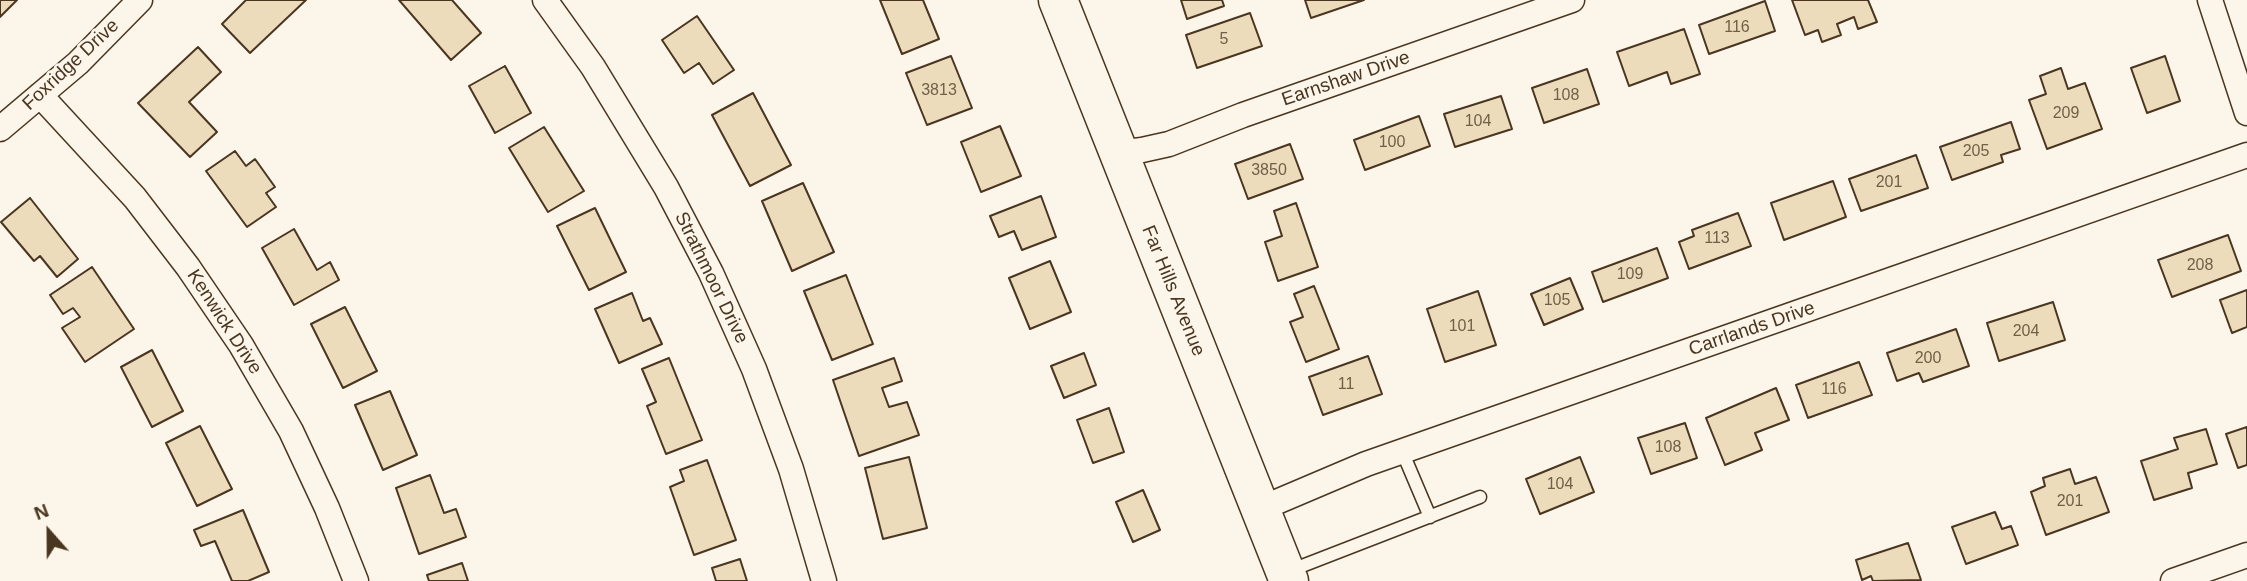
<!DOCTYPE html>
<style>
body{margin:0}
#map{position:relative;width:2247px;height:581px;overflow:hidden;background:#fbf6e9;font-family:Helvetica,sans-serif}
canvas{display:block}
.north{position:absolute;left:14px;top:497px;width:70px;height:70px;-webkit-text-stroke:5px #fbf6e9;paint-order:stroke;rotate:339deg;font-size:19px;font-weight:700;line-height:28px;text-align:center;color:#4a3520}
.north::after{content:'';display:block;margin:auto;width:24px;height:32px;background:#4a3520;clip-path:polygon(50% 0,100% 100%,50% 72%,0 100%)}
</style>
<div id="map">
<canvas width="2247" height="581"></canvas>
<div class="north">N</div>
</div>
<script>
const c = document.querySelector('canvas').getContext('2d');
c.lineJoin = 'round';
function fill(path, color) { c.fillStyle = color; c.fill(path, 'evenodd'); }
const toPath = rows => new Path2D(rows.map(r => 'M' + r).join(''));
function strokePath(path, color, width, dash) { c.strokeStyle = color; c.lineWidth = width; c.lineCap = dash ? 'butt' : 'round'; c.setLineDash(dash || []); c.stroke(path); }
function drawText(font, color, halo, rows, align = 'center') {
  c.font = font + ' Helvetica,sans-serif'; c.lineWidth = 5; c.setLineDash([]); c.textBaseline = 'middle'; c.strokeStyle = halo; c.fillStyle = color; for (const [text, x, y, turn = 0] of rows) {
    c.save(); c.translate(x, y); c.rotate((+turn || 0) * Math.PI / 180); c.textAlign = isNaN(turn) ? turn : align; if (halo) c.strokeText(text, 0, 0); c.fillText(text, 0, 0); c.restore();
  }
}
const building = toPath([
 [0,0,17,0,0,17,0,0],
 [246,0,306,0,250,53,222,24,246,0],
 [399,0,452,0,481,33,451,60,399,0],
 [880,0,923,0,939,39,902,54,880,0],
 [1181,0,1222,0,1224,6,1187,19,1181,0],
 [1305,0,1364,0,1311,18,1305,0],
 [1792,0,1868,0,1877,22,1858,29,1854,17,1837,24,1841,35,1822,42,1818,30,1805,35,1792,0],
 [1765,1,1775,31,1709,54,1699,25,1765,1],
 [1250,13,1262,46,1197,68,1186,35,1250,13],
 [697,16,734,70,713,84,699,63,684,73,662,40,697,16],
 [1684,29,1700,74,1671,84,1667,72,1629,86,1617,52,1684,29],
 [198,47,221,72,189,102,217,132,190,157,138,103,198,47],
 [951,56,972,108,927,125,906,73,951,56],
 [2165,56,2180,101,2147,113,2131,68,2165,56],
 [505,66,531,113,495,133,469,86,505,66],
 [2061,68,2068,89,2085,83,2102,129,2047,149,2029,100,2046,94,2040,76,2061,68],
 [1587,69,1599,104,1544,123,1532,88,1587,69],
 [753,93,791,165,750,186,712,115,753,93],
 [1501,96,1512,129,1455,147,1444,114,1501,96],
 [1419,116,1430,146,1365,170,1354,140,1419,116],
 [2011,122,2020,149,2001,155,2003,162,1952,180,1940,147,2011,122],
 [1000,126,1021,176,981,192,961,142,1000,126],
 [544,127,584,191,548,212,509,148,544,127],
 [1290,144,1303,179,1248,199,1235,164,1290,144],
 [235,151,246,166,255,159,275,187,266,193,276,207,247,227,206,171,235,151],
 [1916,155,1928,188,1861,211,1849,179,1916,155],
 [1833,181,1846,217,1784,240,1771,203,1833,181],
 [803,183,834,252,792,271,762,201,803,183],
 [1041,196,1056,237,1022,250,1014,231,999,237,990,216,1041,196],
 [30,198,78,259,57,277,40,256,34,261,1,222,30,198],
 [1296,203,1318,267,1278,281,1265,242,1282,236,1274,211,1296,203],
 [595,208,626,272,589,290,557,226,595,208],
 [1738,213,1751,246,1689,269,1679,242,1694,236,1692,230,1738,213],
 [294,229,317,270,330,262,339,280,294,305,262,248,294,229],
 [2228,235,2241,271,2172,297,2158,260,2228,235],
 [1657,248,1668,278,1603,302,1592,272,1657,248],
 [1050,261,1071,312,1030,329,1009,278,1050,261],
 [92,267,134,329,85,362,62,328,80,317,73,308,63,314,50,295,92,267],
 [846,275,873,344,832,360,804,291,846,275],
 [1570,278,1583,309,1544,325,1531,294,1570,278],
 [1314,286,1339,349,1306,362,1290,322,1303,317,1294,294,1314,286],
 [2247,290,2247,327,2232,333,2220,300,2247,290],
 [1478,291,1496,345,1445,362,1427,309,1478,291],
 [632,293,643,321,650,318,662,344,619,363,595,309,632,293],
 [2053,302,2065,340,1999,361,1987,323,2053,302],
 [345,307,377,371,343,388,311,324,345,307],
 [1956,329,1969,366,1923,382,1919,373,1897,381,1887,353,1956,329],
 [152,350,183,411,152,427,121,367,152,350],
 [1084,353,1096,385,1064,398,1051,366,1084,353],
 [1368,356,1382,394,1323,415,1309,377,1368,356],
 [669,358,702,440,666,454,647,406,656,402,642,369,669,358],
 [894,358,902,381,882,388,889,407,907,402,919,435,859,456,833,380,894,358],
 [1859,362,1872,395,1808,418,1796,385,1859,362],
 [1776,388,1789,420,1755,433,1762,450,1725,465,1706,418,1776,388],
 [390,391,417,455,383,470,355,405,390,391],
 [1109,408,1124,452,1093,463,1077,420,1109,408],
 [1685,423,1697,458,1651,474,1638,438,1685,423],
 [200,426,232,489,197,506,166,443,200,426],
 [2247,427,2247,465,2238,468,2226,434,2247,427],
 [2206,429,2217,464,2188,473,2192,488,2154,500,2141,461,2178,449,2174,438,2206,429],
 [909,457,927,528,883,539,865,468,909,457],
 [1580,457,1594,492,1540,514,1526,479,1580,457],
 [707,460,736,540,694,555,670,487,684,481,680,470,707,460],
 [2070,469,2075,484,2096,477,2109,512,2046,535,2031,492,2045,486,2043,478,2070,469],
 [430,475,444,513,456,509,466,537,419,554,396,488,430,475],
 [1143,490,1160,530,1133,542,1116,502,1143,490],
 [243,510,269,572,248,581,232,581,215,541,201,546,194,530,243,510],
 [1995,512,2002,529,2011,526,2018,545,1966,564,1952,527,1995,512],
 [1908,543,1921,580,1873,581,1871,576,1862,580,1856,560,1908,543],
 [740,559,747,581,716,581,712,568,740,559],
 [462,563,468,581,429,581,427,575,462,563]
]);
const lane = toPath([
 [1402,451,1430,517],
 [1289,571,1480,497]
]);
const street = toPath([
 [545,0,593,67,666,187,711,273,754,369,791,469,824,581],
 [2210,0,2247,113],
 [40,95,135,198,188,267,241,345,291,431,327,508,356,581],
 [0,129,78,63,140,0],
 [1118,153,1142,150,1169,144,1243,115,1572,0],
 [1260,509,1366,464,2247,155],
 [2173,581,2247,555]
]);
const primary = toPath([
 [1058,0,1289,581]
]);
const numberNames = [
 ["116",1737,28],
 ["5",1224,40],
 ["3813",939,91],
 ["108",1566,96],
 ["209",2066,114],
 ["104",1478,122],
 ["100",1392,143],
 ["205",1976,152],
 ["3850",1269,171],
 ["201",1889,183],
 ["113",1717,239],
 ["208",2200,266],
 ["109",1630,275],
 ["105",1557,301],
 ["101",1462,327],
 ["204",2026,332],
 ["200",1928,359],
 ["11",1346,385],
 ["116",1834,390],
 ["108",1668,448],
 ["104",1560,485],
 ["201",2070,502]
];
const streetNames = [
 ["Foxridge Drive",71,65,-43],
 ["Earnshaw Drive",1346,79,-19],
 ["Strathmoor Drive",711,278,64],
 ["Far Hills Avenue",1173,291,68],
 ["Kenwick Drive",224,322,57],
 ["Carrlands Drive",1752,329,-19]
];
fill(building, '#ecdcbc');
strokePath(building, '#4a3520', 2);
strokePath(lane, '#4a3520', 15);
strokePath(street, '#4a3520', 27);
strokePath(primary, '#4a3520', 41);
strokePath(lane, '#fbf6e9', 12);
strokePath(street, '#fbf6e9', 24);
strokePath(primary, '#fbf6e9', 38);
drawText('16px', '#725f47', null, numberNames);
drawText('19px', '#4a3520', '#fbf6e9', streetNames);
</script>
